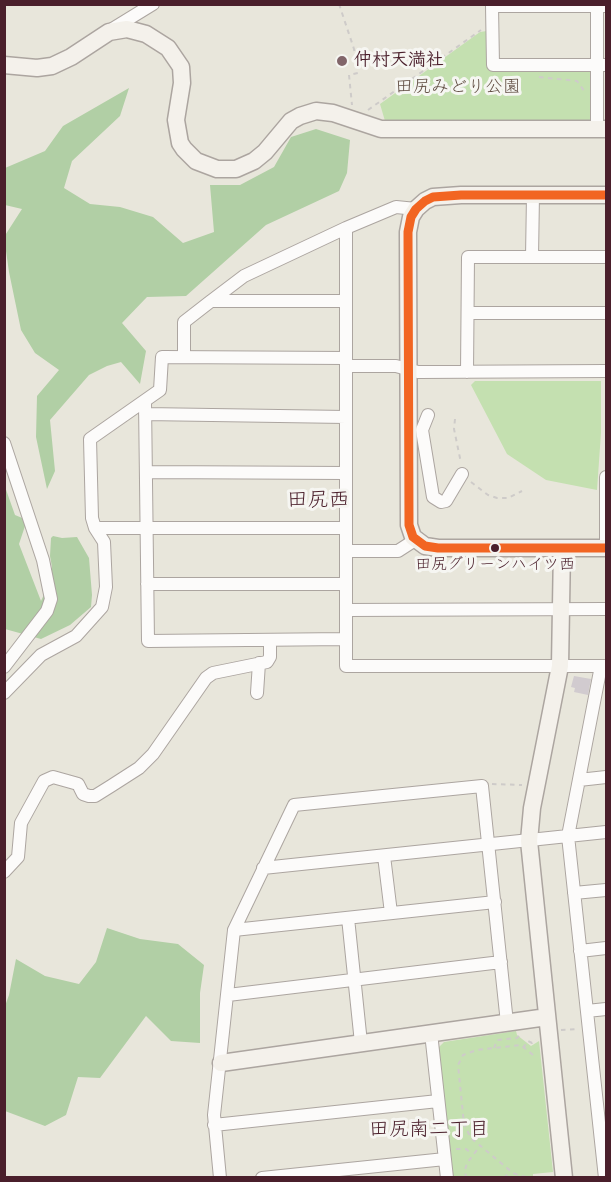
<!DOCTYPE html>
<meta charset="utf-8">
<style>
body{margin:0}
#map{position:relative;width:611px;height:1182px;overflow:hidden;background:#e8e6db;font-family:"Architects Daughter",sans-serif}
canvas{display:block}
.frame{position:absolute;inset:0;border:6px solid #4a1f2b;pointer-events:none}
</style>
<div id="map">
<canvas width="611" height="1182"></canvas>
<div class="frame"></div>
</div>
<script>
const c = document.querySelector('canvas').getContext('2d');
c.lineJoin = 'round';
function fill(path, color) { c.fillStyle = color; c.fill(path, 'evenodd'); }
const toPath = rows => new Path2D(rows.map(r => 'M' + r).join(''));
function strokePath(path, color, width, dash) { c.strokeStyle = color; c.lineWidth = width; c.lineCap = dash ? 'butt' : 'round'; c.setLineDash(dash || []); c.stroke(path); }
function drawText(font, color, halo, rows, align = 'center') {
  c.font = font + ' "Architects Daughter","Klee One",sans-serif'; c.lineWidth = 6; c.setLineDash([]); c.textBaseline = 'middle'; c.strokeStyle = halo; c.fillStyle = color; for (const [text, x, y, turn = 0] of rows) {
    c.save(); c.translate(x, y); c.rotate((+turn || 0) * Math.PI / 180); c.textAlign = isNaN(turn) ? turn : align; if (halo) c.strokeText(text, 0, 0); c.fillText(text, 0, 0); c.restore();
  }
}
const green = toPath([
 [487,31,489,71,589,71,592,74,592,116,589,121,385,121,380,104,480,32],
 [475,381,601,381,601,433,597,490,546,480,507,454,471,385],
 [516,1031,517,1035,531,1046,539,1041,553,1172,533,1174,533,1177,451,1177,438,1048,444,1042]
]);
const forest = toPath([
 [129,88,120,116,72,161,64,188,90,204,120,207,153,217,183,243,214,232,210,185,240,185,274,167,291,137,316,129,350,140,347,173,339,191,266,225,186,296,147,297,122,323,146,351,140,384,121,362,107,366,89,375,50,420,55,471,47,489,36,437,37,396,59,370,35,353,21,330,9,272,4,237,22,209,5,205,5,168,45,151,63,126],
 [4,484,15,515,27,520,19,544,41,601,49,584,52,567,50,556,51,538,53,536,62,538,77,537,89,558,92,595,91,607,70,625,41,639,5,629],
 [107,928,140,939,178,944,204,965,200,993,200,1043,171,1041,146,1016,100,1078,78,1077,66,1115,45,1126,5,1111,5,1006,9,995,16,959,45,976,79,984,96,962]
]);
const building = toPath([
 [574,676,591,679,588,695,574,692,575,688,571,687]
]);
const path = toPath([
 [339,4,354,49,358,73,349,75,352,105],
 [539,77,577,81,585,92],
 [368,110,481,30],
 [455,419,454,429,461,463],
 [471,482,488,495,497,498,508,498,522,491],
 [492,784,522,785],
 [561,1030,579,1029],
 [494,1048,497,1040,517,1038,520,1035],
 [523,1048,528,1041,532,1043,536,1040],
 [533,1055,521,1045,477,1050,463,1055,458,1065,464,1124,471,1138,513,1173,520,1176,536,1178],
 [456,1149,466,1149,472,1154],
 [466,1178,465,1170,467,1163,480,1146],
 [504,1178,510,1171]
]);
const street = toPath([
 [597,4,597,129],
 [606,6,492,6,493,65,606,65],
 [109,31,153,4],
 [346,228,346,666,606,666],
 [532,257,533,195],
 [211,301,244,276,346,228,396,207,416,209],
 [468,313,606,313],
 [184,357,184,322,211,301,346,301],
 [346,366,396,366,418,372,606,371],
 [467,372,468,257,606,257],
 [145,402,148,641,346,639],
 [145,414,346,417],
 [428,415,422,430,433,497,441,502,446,501,462,474],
 [4,443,43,560,51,599,47,611,4,667],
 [146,472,346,473],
 [95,528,346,528],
 [606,548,606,477],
 [346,551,398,551,415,540],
 [147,584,346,584],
 [346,610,606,609],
 [601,666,568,836,605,1178],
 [4,693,41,655,76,636,102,607,106,587,104,542,95,528,92,518,90,439,160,390,162,357,346,358],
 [257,693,259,663],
 [579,780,606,777],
 [384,856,391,913],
 [263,868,606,832],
 [4,872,18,857,21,823,44,781,53,777,78,784,83,794,89,796,95,796,111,786,139,768,153,754,206,678,213,673,267,662,270,657,270,640],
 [574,893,606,890],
 [348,918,361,1043],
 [234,930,495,902],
 [580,951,606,948],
 [228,995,501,962],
 [587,1011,606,1009],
 [431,1033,447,1178],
 [214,1125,438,1101],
 [220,1178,214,1115,234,930,294,805,482,786,507,1023],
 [262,1178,445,1159]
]);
const secondary = toPath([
 [4,65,37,68,52,66,71,57,109,32,127,29,146,34,168,48,181,67,182,83,176,120,180,143,184,149,196,161,217,169,236,169,254,161,265,152,291,121,300,116,316,111,333,113,381,129,606,129],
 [606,195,461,195,433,197,425,201,416,209,411,217,408,232,409,525,413,537,425,546,438,548,606,548],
 [562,548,560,666,532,808,529,841,564,1178],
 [221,1063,547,1017]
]);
const bus1 = toPath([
 [606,195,461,195,433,197,425,201,416,209,411,217,408,232,409,525,413,537,425,546,438,548,606,548]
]);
const markers = [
 [342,61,6,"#816569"],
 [495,548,5,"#4a1f2b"]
];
const busNames = [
 ["田尻グリーンハイツ西",495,566]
];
const poiNames = [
 ["仲村天満社",354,61]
];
const parkNames = [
 ["田尻みどり公園",458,88]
];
const neighbourhoodNames = [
 ["田尻南二丁目",429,1131]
];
const quarterNames = [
 ["田尻西",318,502]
];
fill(green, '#c4e0b0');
fill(forest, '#b1cfa5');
fill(building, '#d1cbcf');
strokePath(street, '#aca5a0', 14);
strokePath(secondary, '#aca5a0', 19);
strokePath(path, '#cecbc9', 2, [4.5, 4.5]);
strokePath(street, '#fcfbfa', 12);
strokePath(secondary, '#f4f1eb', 16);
strokePath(bus1, '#f26522', 9);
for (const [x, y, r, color] of markers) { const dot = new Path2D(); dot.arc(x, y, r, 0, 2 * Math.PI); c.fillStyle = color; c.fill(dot); strokePath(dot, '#f6f6f2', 2); }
drawText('16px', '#4a1f2b', '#f6f6f2', busNames);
drawText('bold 18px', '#4a1f2b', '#f6f6f2', poiNames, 'left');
drawText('18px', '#614e43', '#f6f6f2', parkNames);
drawText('20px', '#4a1f2b', '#f6f6f2', neighbourhoodNames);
drawText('21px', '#4a1f2b', '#f6f6f2', quarterNames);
</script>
